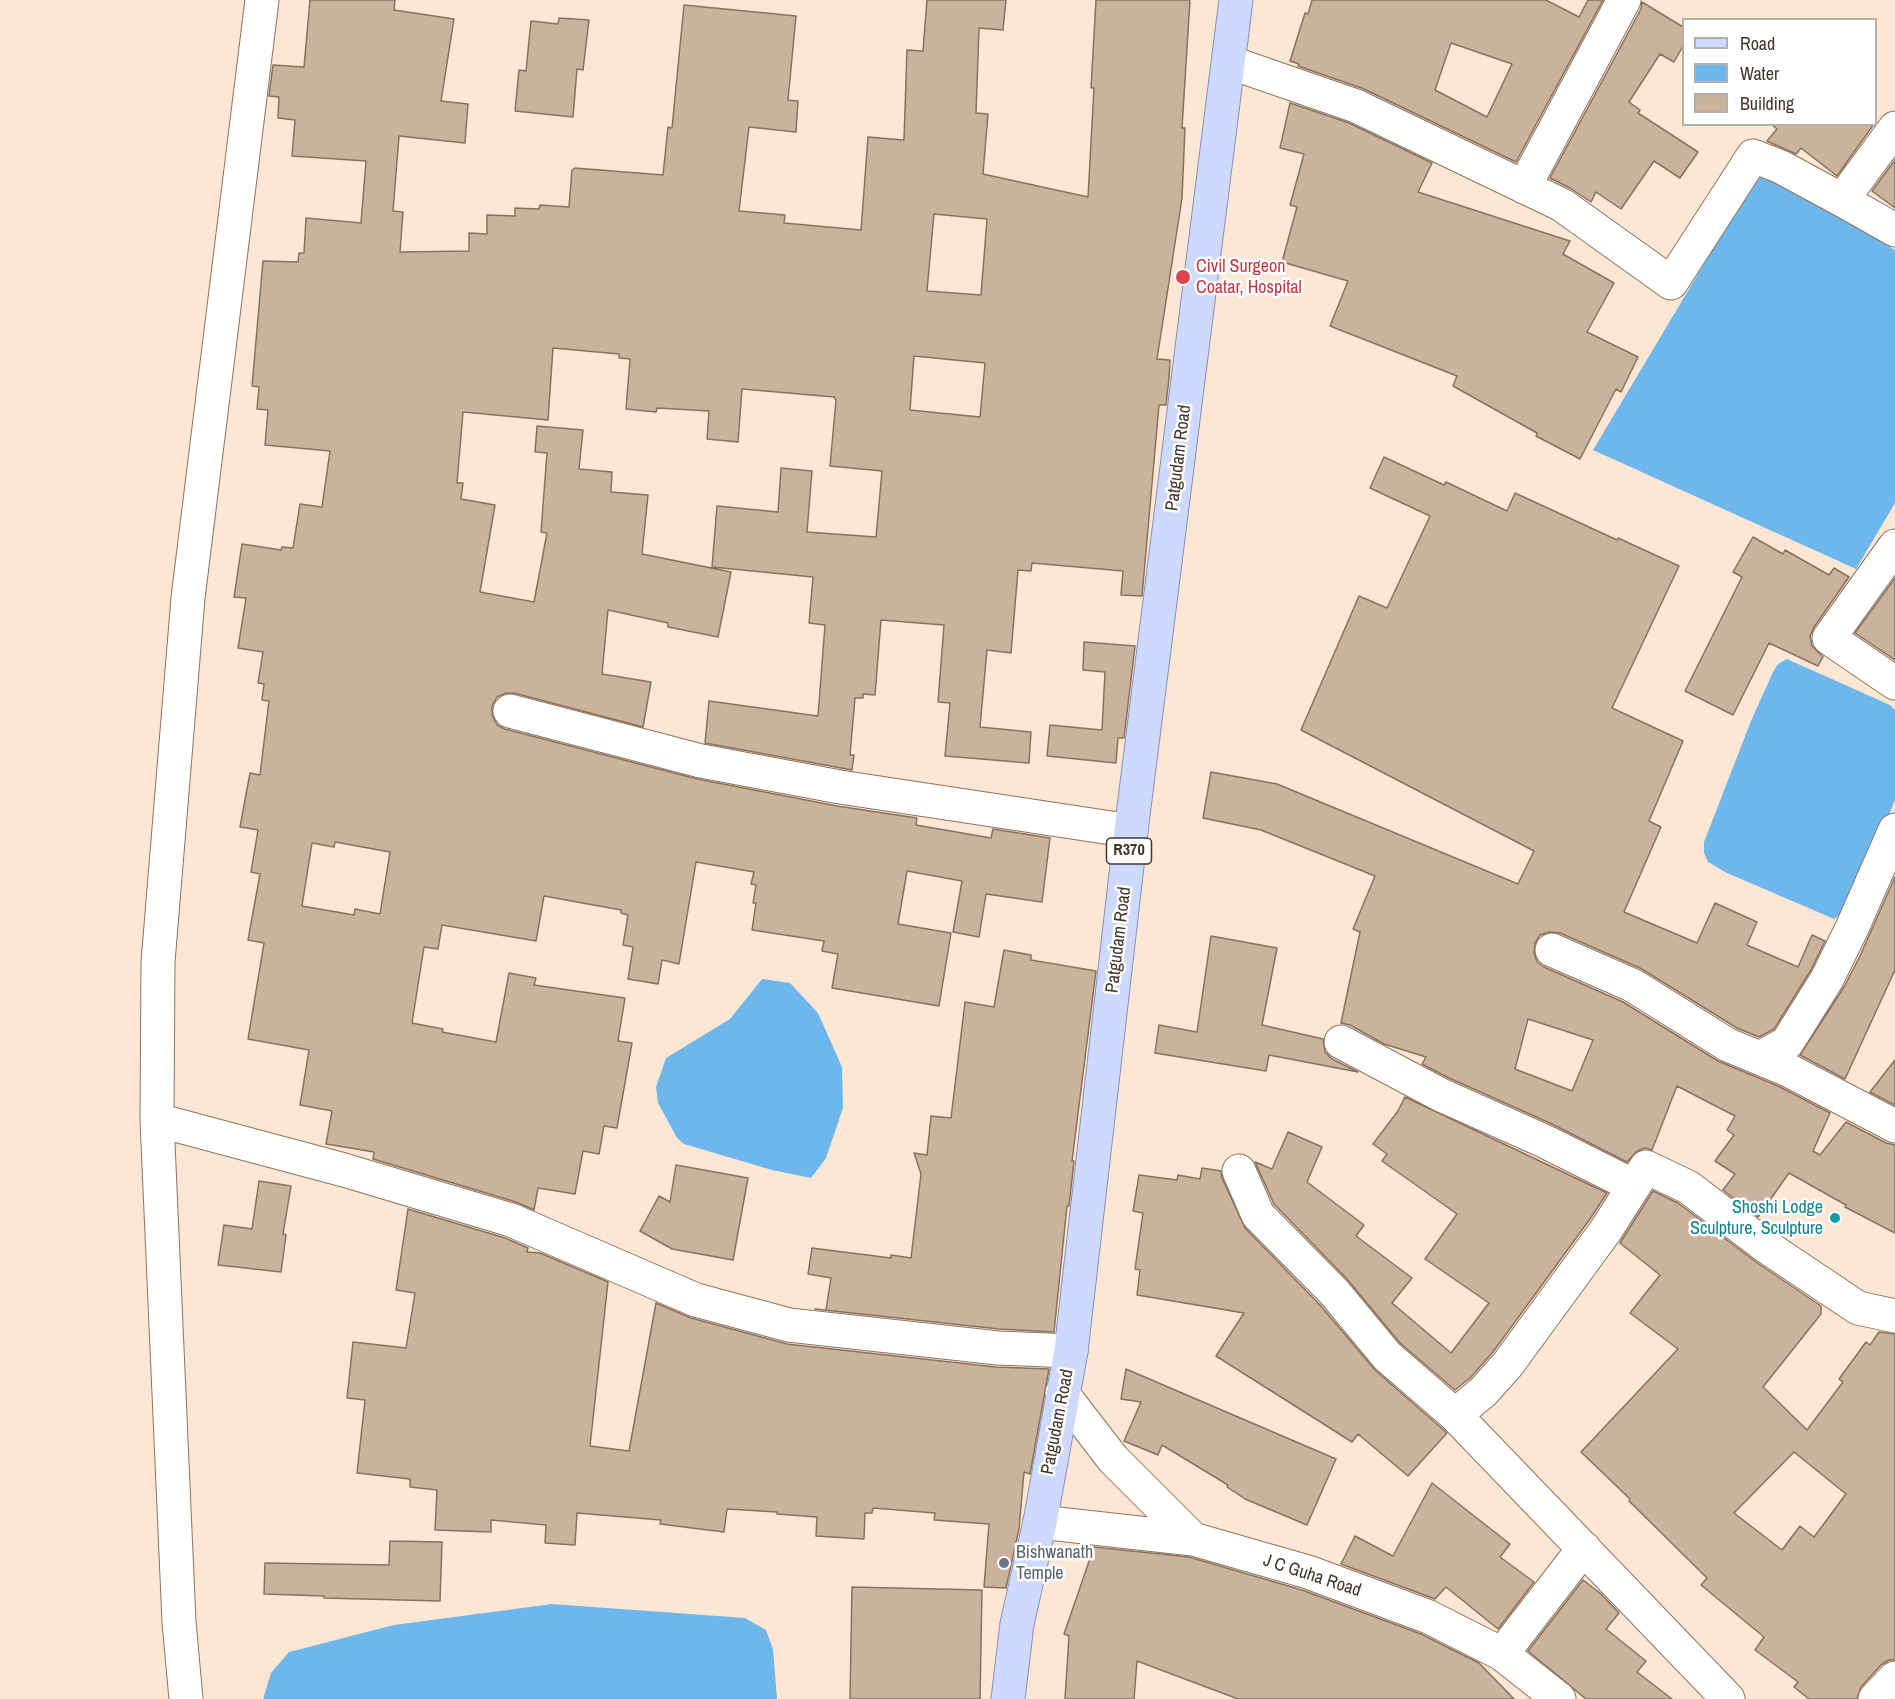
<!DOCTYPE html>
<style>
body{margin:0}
#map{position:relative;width:1895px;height:1699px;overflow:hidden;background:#fce7d5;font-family:"Archivo Narrow",sans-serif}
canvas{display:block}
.legend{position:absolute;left:1682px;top:18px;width:195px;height:108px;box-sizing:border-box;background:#fff;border:2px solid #b3afab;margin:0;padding:8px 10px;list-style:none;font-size:18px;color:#40362d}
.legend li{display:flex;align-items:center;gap:12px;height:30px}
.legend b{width:30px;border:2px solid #b3afab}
</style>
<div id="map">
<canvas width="1895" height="1699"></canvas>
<ul class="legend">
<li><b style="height:8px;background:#ced9fe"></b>Road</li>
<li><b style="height:16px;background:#6db7ec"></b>Water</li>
<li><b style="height:16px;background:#cab29c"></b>Building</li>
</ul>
</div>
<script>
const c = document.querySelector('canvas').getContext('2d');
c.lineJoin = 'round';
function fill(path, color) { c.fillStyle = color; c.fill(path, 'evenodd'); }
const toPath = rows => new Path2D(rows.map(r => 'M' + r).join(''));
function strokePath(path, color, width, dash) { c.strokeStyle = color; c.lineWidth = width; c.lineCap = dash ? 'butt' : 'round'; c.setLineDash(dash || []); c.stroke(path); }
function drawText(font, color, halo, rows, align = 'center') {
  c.font = font + ' "Archivo Narrow",sans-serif'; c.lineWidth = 5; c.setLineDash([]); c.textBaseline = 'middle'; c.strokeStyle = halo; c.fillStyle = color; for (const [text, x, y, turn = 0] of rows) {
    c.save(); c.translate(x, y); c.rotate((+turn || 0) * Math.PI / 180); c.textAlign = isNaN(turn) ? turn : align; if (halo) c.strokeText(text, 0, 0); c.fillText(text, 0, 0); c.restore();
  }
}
const water = toPath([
 [1760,170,1895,250,1895,503,1856,569,1593,450],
 [1787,659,1890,705,1895,710,1895,800,1870,860,1845,911,1834,919,1727,873,1708,862,1704,853,1704,842,1751,721,1774,670,1778,664],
 [762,979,790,983,818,1013,842,1067,843,1108,826,1158,811,1178,772,1170,684,1144,677,1138,658,1103,656,1087,666,1058,730,1019],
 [552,1604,745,1618,766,1630,773,1649,777,1699,263,1699,271,1673,289,1652,394,1625]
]);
const building = toPath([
 [310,0,395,0,394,10,454,19,441,101,468,104,465,143,399,136,393,211,403,212,400,252,469,251,469,233,487,234,487,215,515,216,515,208,539,209,540,205,569,207,572,170,575,168,663,175,668,127,672,128,684,5,796,16,788,100,798,101,796,132,749,127,739,211,785,215,784,223,861,230,868,137,904,140,907,50,923,51,927,0,1006,0,1003,30,979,28,976,113,988,114,983,174,1088,197,1094,88,1091,88,1096,0,1190,0,1182,128,1185,128,1182,198,1157,359,1170,360,1169,378,1166,405,1159,405,1142,596,1121,595,1123,571,1032,563,1031,571,1018,570,1011,653,987,650,980,727,1031,732,1029,763,945,756,950,703,938,702,944,625,881,620,875,695,863,694,863,698,855,698,850,755,854,755,852,770,705,743,709,701,818,716,825,625,809,623,813,577,712,567,717,506,778,512,781,468,812,471,807,532,876,537,882,471,830,466,836,400,834,397,742,389,738,442,707,439,709,411,657,408,656,412,626,409,630,359,619,358,619,354,553,348,548,420,463,412,457,483,463,483,461,499,495,505,480,592,534,602,547,533,541,532,547,453,535,452,537,426,583,430,579,469,612,472,611,492,648,495,642,554,731,572,718,637,668,627,668,623,608,610,602,674,651,682,643,727,514,693,506,693,497,697,492,706,492,715,497,725,505,729,697,779,837,806,917,818,916,825,991,838,993,829,1050,838,1042,902,986,894,979,937,953,932,962,881,907,871,898,924,951,933,939,1006,832,988,838,954,822,951,824,941,752,930,756,903,753,903,756,885,751,884,754,872,696,862,679,964,662,960,658,984,628,979,633,947,623,945,628,915,621,913,621,910,544,896,536,941,442,925,438,949,424,947,412,1023,443,1029,442,1032,496,1042,509,973,536,978,534,985,625,998,618,1041,632,1043,617,1128,604,1126,599,1154,583,1151,575,1194,538,1188,534,1210,516,1202,373,1159,374,1152,326,1144,332,1111,300,1105,309,1050,248,1039,264,943,248,940,260,874,251,872,258,830,240,827,250,773,260,775,269,701,262,700,264,684,258,683,263,652,238,648,246,598,234,597,242,544,281,550,282,547,293,548,300,504,322,507,330,451,265,445,268,410,257,409,259,387,252,386,263,261,298,262,299,253,304,253,306,218,361,223,366,161,292,156,295,120,278,118,279,97,269,96,273,65,304,67,310,0],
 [934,214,987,219,981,295,927,291,934,214],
 [914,356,985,363,980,417,910,410,914,356],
 [335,842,390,852,380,914,355,909,354,915,302,906,312,843,334,847,335,842],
 [1312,0,1546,0,1579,17,1588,0,1603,0,1516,162,1364,89,1298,66,1299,64,1290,61,1305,13,1308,14,1312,0],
 [1451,43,1512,64,1487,117,1435,90,1451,43],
 [1642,2,1683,27,1683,46,1674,62,1660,54,1629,102,1640,110,1638,113,1698,152,1680,178,1654,161,1621,209,1596,192,1591,202,1570,188,1550,178,1641,9,1642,2],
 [559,18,589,20,583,70,577,69,573,117,515,111,519,70,526,71,531,21,558,24,559,18],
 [1290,103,1349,123,1432,163,1418,192,1570,241,1563,254,1614,283,1587,332,1638,357,1621,392,1616,389,1580,459,1536,436,1537,433,1453,386,1457,376,1330,326,1348,281,1282,262,1297,207,1290,205,1304,154,1280,148,1290,103],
 [1771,124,1874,124,1837,176,1801,148,1796,154,1767,141,1777,129,1771,124],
 [1895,160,1895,208,1872,191,1895,160],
 [1384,457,1444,485,1446,482,1507,511,1515,493,1617,540,1618,538,1679,566,1612,708,1683,741,1649,821,1661,827,1624,912,1697,943,1715,903,1757,922,1747,945,1798,967,1812,935,1825,941,1811,970,1774,1029,1759,1037,1737,1028,1640,968,1560,933,1549,932,1540,935,1535,943,1534,953,1537,962,1544,967,1623,1002,1718,1061,1778,1086,1830,1113,1813,1151,1820,1155,1846,1122,1886,1143,1895,1145,1895,1233,1845,1207,1846,1205,1789,1173,1758,1217,1723,1190,1735,1174,1715,1161,1734,1135,1727,1130,1735,1116,1677,1086,1652,1150,1645,1148,1637,1151,1627,1162,1552,1124,1449,1078,1422,1064,1426,1057,1384,1044,1350,1025,1341,1023,1360,932,1353,929,1375,876,1261,830,1203,818,1211,772,1277,784,1518,884,1534,851,1301,730,1359,596,1387,608,1430,516,1370,488,1384,457],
 [1528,1019,1593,1040,1572,1091,1515,1069,1528,1019],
 [1753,537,1783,554,1785,550,1829,575,1834,568,1849,577,1814,627,1810,636,1812,646,1823,657,1818,666,1769,643,1733,715,1685,691,1742,577,1733,572,1753,537],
 [1895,578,1895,660,1855,633,1895,578],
 [1084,642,1135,646,1124,738,1118,738,1116,763,1047,756,1050,725,1102,730,1105,672,1083,670,1084,642],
 [1895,877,1895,970,1845,1079,1800,1055,1844,987,1860,956,1895,877],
 [1211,936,1277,948,1262,1025,1323,1039,1325,1052,1332,1059,1358,1072,1269,1055,1266,1071,1155,1053,1159,1025,1197,1032,1211,936],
 [1004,950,1031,955,1031,960,1096,971,1072,1161,1074,1161,1069,1206,1067,1206,1054,1332,999,1329,815,1309,826,1310,831,1278,808,1274,812,1248,891,1258,891,1255,911,1258,921,1174,914,1153,927,1155,931,1116,951,1118,965,1002,994,1007,1004,950],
 [1895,1060,1895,1105,1870,1092,1895,1060],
 [1405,1097,1607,1193,1590,1219,1493,1352,1470,1378,1455,1390,1400,1343,1347,1279,1274,1204,1255,1162,1272,1169,1288,1132,1322,1147,1307,1182,1364,1225,1356,1236,1412,1278,1392,1303,1451,1353,1489,1303,1425,1259,1457,1214,1382,1161,1387,1154,1373,1144,1398,1111,1405,1097],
 [676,1165,748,1178,733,1260,672,1249,640,1231,659,1196,670,1202,676,1165],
 [1202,1168,1221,1171,1222,1178,1245,1228,1320,1305,1375,1370,1447,1433,1408,1476,1358,1434,1352,1442,1216,1356,1244,1313,1137,1295,1140,1270,1135,1269,1143,1213,1133,1211,1139,1175,1177,1180,1178,1175,1200,1179,1202,1168],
 [259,1181,291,1186,283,1234,286,1235,281,1272,218,1265,224,1225,252,1229,259,1181],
 [1653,1191,1678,1203,1756,1262,1821,1306,1821,1314,1763,1387,1807,1430,1843,1382,1839,1379,1866,1342,1870,1345,1879,1332,1895,1334,1895,1660,1889,1660,1881,1665,1861,1687,1857,1699,1809,1699,1794,1687,1798,1682,1755,1650,1764,1637,1701,1585,1707,1578,1629,1501,1630,1499,1581,1452,1678,1349,1630,1313,1660,1275,1620,1243,1653,1191],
 [1794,1452,1846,1494,1814,1537,1800,1526,1782,1550,1734,1513,1794,1452],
 [408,1209,505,1238,528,1248,527,1252,540,1253,608,1282,590,1446,629,1451,656,1303,691,1318,787,1344,996,1367,1049,1369,1030,1474,1024,1472,1019,1529,1006,1588,984,1587,989,1524,934,1520,935,1513,873,1508,872,1513,865,1513,864,1539,816,1536,817,1517,777,1514,777,1512,727,1509,724,1532,660,1524,661,1520,577,1513,575,1545,545,1543,546,1525,491,1520,491,1532,435,1530,437,1490,410,1487,410,1479,357,1473,365,1400,347,1398,353,1342,406,1348,415,1293,396,1290,408,1209],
 [1126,1369,1336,1459,1307,1525,1245,1499,1227,1487,1228,1485,1162,1445,1158,1455,1124,1441,1141,1402,1121,1399,1126,1369],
 [1432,1483,1510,1544,1500,1557,1534,1582,1498,1629,1446,1587,1435,1599,1341,1564,1355,1536,1393,1556,1432,1483],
 [390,1541,442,1542,440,1601,324,1598,324,1596,264,1594,265,1563,389,1565,390,1541],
 [1094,1547,1189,1557,1302,1590,1421,1634,1479,1663,1514,1699,1238,1699,1137,1661,1134,1699,1065,1699,1069,1636,1064,1634,1094,1547],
 [1583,1580,1600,1593,1619,1613,1606,1629,1646,1661,1637,1672,1672,1699,1586,1699,1528,1651,1583,1580],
 [852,1587,982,1590,980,1699,850,1699,852,1587]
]);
const minor = toPath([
 [1229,62,1356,106,1562,205,1671,283,1753,156,1781,167,1842,200,1895,128],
 [1524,187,1624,0],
 [1842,200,1895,230],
 [1895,546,1829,638,1895,683],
 [510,711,701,761,840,787,1131,831],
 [1552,950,1632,985,1728,1045,1786,1069,1895,1126],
 [1341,1042,1441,1095,1544,1141,1634,1186],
 [1760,1058,1787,1043,1827,979,1852,928,1895,830],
 [157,1120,344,1170,511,1220,696,1300,789,1325,998,1348,1071,1351],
 [1239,1171,1258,1215,1334,1292,1387,1356,1455,1415,1483,1392,1508,1364,1606,1230,1646,1167,1688,1187,1767,1247,1858,1308,1895,1316],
 [1062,1393,1113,1459,1193,1539],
 [1455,1415,1728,1699],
 [1040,1522,1193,1539,1308,1572,1429,1617,1502,1654,1559,1699],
 [1502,1654,1584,1548],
 [186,1699,179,1622,157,1120,158,962,188,598,262,0],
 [1875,1699,1895,1678]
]);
const major = toPath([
 [1008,1699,1017,1624,1040,1522,1071,1351,1131,831,1236,0]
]);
const markers = [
 [1183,277,8,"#e0444e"],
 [1835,1218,6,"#0f9aa8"],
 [1004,1563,6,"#6b7280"]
];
const shields = [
 [1129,851,45]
];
const shieldNames = [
 ["R370",1129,851]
];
const healthNames = [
 ["Civil Surgeon",1196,267],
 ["Coatar, Hospital",1196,288]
];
const streetNames = [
 ["Patgudam Road",1179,458,-83],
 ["Patgudam Road",1119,940,-83],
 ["Patgudam Road",1058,1422,-79],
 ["J C Guha Road",1312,1576,18]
];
const cultureNames = [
 ["Shoshi Lodge",1823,1208],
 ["Sculpture, Sculpture",1823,1229]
];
const worshipNames = [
 ["Bishwanath",1016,1553],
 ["Temple",1016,1574]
];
fill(water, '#6db7ec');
fill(building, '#cab29c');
strokePath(building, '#89725d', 1.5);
strokePath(minor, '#8b7460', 35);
strokePath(major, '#888fb5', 35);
strokePath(minor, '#fff', 33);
strokePath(major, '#ced9fe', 33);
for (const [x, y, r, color] of markers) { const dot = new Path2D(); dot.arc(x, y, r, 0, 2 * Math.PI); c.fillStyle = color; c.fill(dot); strokePath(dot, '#fff', 2); }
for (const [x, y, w] of shields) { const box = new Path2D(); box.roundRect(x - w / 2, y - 13, w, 26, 4.5); c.fillStyle = '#fff'; c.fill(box); strokePath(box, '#40362d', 1.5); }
drawText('bold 16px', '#40362d', null, shieldNames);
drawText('18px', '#be3a42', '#fff', healthNames, 'left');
drawText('18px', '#40362d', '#fff', streetNames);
drawText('18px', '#0d838f', '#fff', cultureNames, 'right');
drawText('18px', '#5b616d', '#fff', worshipNames, 'left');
</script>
